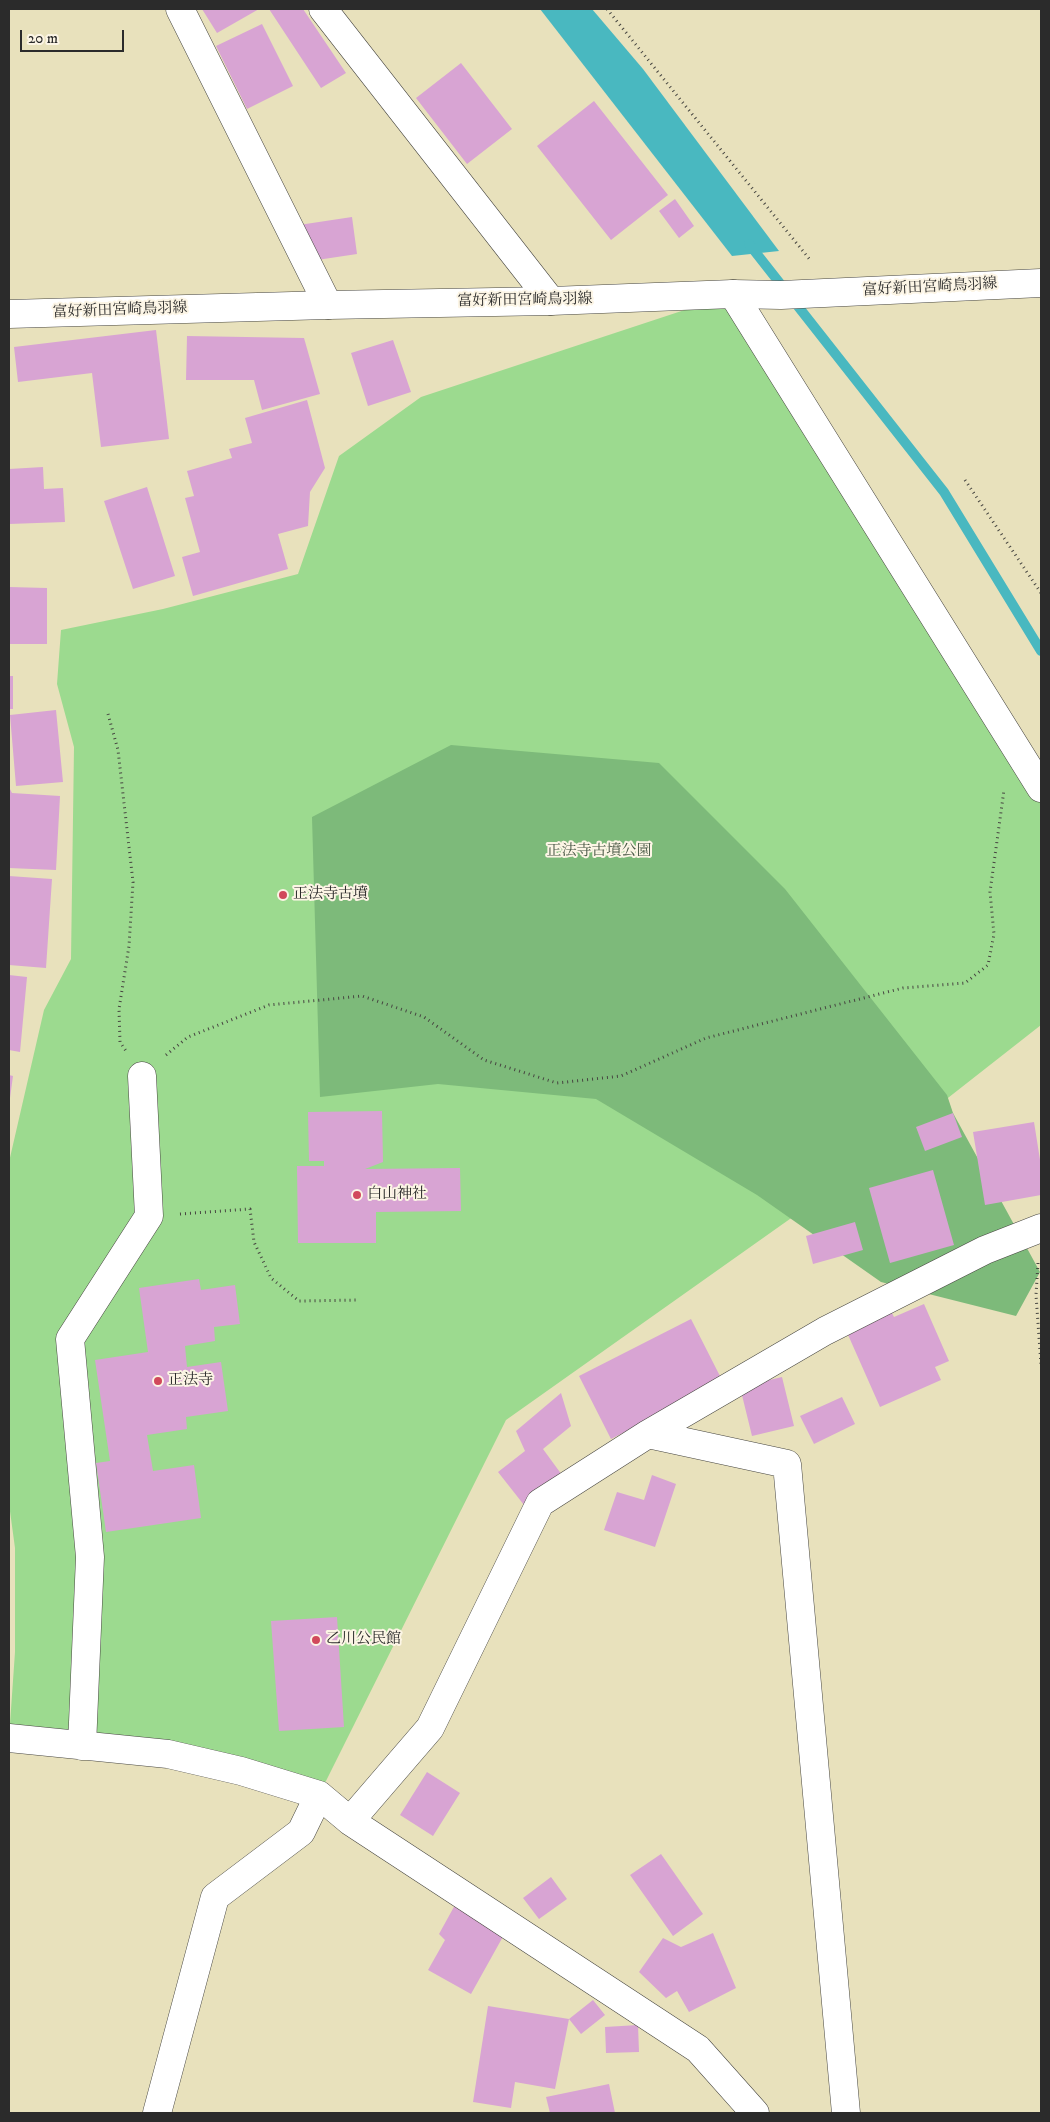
<!DOCTYPE html>
<meta charset="utf-8">
<style>
body{margin:0}
#map{position:relative;width:1050px;height:2122px;overflow:hidden;background:#e8e1bc;font-family:"IM FELL DW Pica",serif}
canvas{display:block}
.frame{position:absolute;inset:0;border:10px solid #2b2b2b;pointer-events:none}
.scale{position:absolute;left:20px;top:30px;width:104px;height:22px;box-sizing:border-box;border:2px solid #2b2b2b;border-top:0;padding-left:6px;font-size:15px;line-height:18px;white-space:nowrap;color:#2b2b2b;-webkit-text-stroke:4px #fcf5e5;paint-order:stroke}
</style>
<div id="map">
<canvas width="1050" height="2122"></canvas>
<div class="frame"></div>
<div class="scale">20 m</div>
</div>
<script>
const c = document.querySelector('canvas').getContext('2d');
c.lineJoin = 'round';
function fill(path, color) { c.fillStyle = color; c.fill(path, 'evenodd'); }
const toPath = rows => new Path2D(rows.map(r => 'M' + r).join(''));
function strokePath(path, color, width, dash) { c.strokeStyle = color; c.lineWidth = width; c.lineCap = dash ? 'butt' : 'round'; c.setLineDash(dash || []); c.stroke(path); }
function drawText(font, color, halo, rows, align = 'center') {
  c.font = font + ' "IM FELL DW Pica","Noto Serif JP",serif'; c.lineWidth = 4; c.setLineDash([]); c.textBaseline = 'middle'; c.strokeStyle = halo; c.fillStyle = color; for (const [text, x, y, turn = 0] of rows) {
    c.save(); c.translate(x, y); c.rotate((+turn || 0) * Math.PI / 180); c.textAlign = isNaN(turn) ? turn : align; if (halo) c.strokeText(text, 0, 0); c.fillText(text, 0, 0); c.restore();
  }
}
const green = toPath([
 [733,294,1041,788,1041,1025,828,1192,506,1420,319,1795,9,1738,15,1652,15,1548,9,1504,9,1162,44,1010,71,959,74,747,57,684,61,630,163,609,298,574,339,456,421,397]
]);
const forest = toPath([
 [451,745,659,763,785,889,947,1095,953,1113,1040,1272,1016,1316,881,1282,757,1195,596,1099,438,1084,320,1097,312,817]
]);
const water = toPath([
 [540,9,592,9,643,69,779,251,732,256]
]);
const stream = toPath([
 [749,244,944,492,1041,651]
]);
const building = toPath([
 [202,9,259,9,217,33],
 [269,9,303,9,346,73,321,88],
 [262,24,293,86,247,109,216,46],
 [461,63,512,129,467,164,416,98],
 [594,101,668,195,611,240,537,146],
 [675,199,694,226,679,238,659,211],
 [352,217,357,254,317,260,299,225],
 [156,330,169,439,101,447,92,373,18,382,14,347],
 [187,336,304,338,320,394,262,410,254,380,186,380],
 [393,340,411,392,368,406,351,353],
 [307,400,325,468,310,492,308,526,278,534,288,569,193,596,182,557,200,552,185,498,194,496,187,471,232,458,229,449,252,443,245,418],
 [43,467,44,489,63,488,65,522,9,524,9,469],
 [147,487,175,576,133,589,104,501],
 [9,587,47,588,47,644,9,644],
 [9,676,13,676,13,709,9,709],
 [56,710,63,782,16,786,10,715],
 [9,787,12,793,60,796,56,870,9,868],
 [9,876,52,879,46,968,9,965],
 [9,975,27,977,20,1052,9,1050],
 [9,1075,13,1076,10,1098,9,1098],
 [382,1111,383,1162,365,1169,460,1168,461,1211,376,1212,376,1243,298,1243,297,1166,324,1166,324,1161,309,1161,308,1112],
 [953,1113,962,1137,925,1151,916,1127],
 [1034,1122,1041,1166,1041,1195,985,1205,973,1132],
 [933,1170,954,1245,890,1263,869,1188],
 [855,1222,863,1250,813,1264,806,1236],
 [199,1279,201,1290,235,1285,240,1324,214,1327,215,1341,185,1346,187,1367,221,1362,228,1411,186,1417,187,1429,147,1435,153,1471,194,1465,201,1518,106,1532,96,1463,110,1461,95,1360,148,1352,139,1288],
 [924,1304,949,1361,935,1367,941,1380,880,1407,845,1328,889,1307,894,1317],
 [691,1319,723,1382,611,1439,579,1376],
 [782,1377,794,1426,752,1436,740,1387],
 [561,1393,571,1426,543,1449,562,1475,524,1505,498,1472,525,1451,516,1431],
 [842,1397,855,1424,814,1444,800,1416],
 [652,1475,676,1484,655,1547,604,1530,617,1492,644,1500],
 [337,1617,344,1727,279,1731,271,1621],
 [427,1772,460,1793,433,1836,400,1815],
 [661,1854,703,1914,673,1936,630,1875],
 [551,1877,567,1899,539,1919,523,1898],
 [455,1905,505,1933,471,1994,428,1970,445,1940,439,1934],
 [713,1933,736,1988,689,2012,677,1991,666,1998,639,1972,663,1938,681,1947],
 [593,2000,605,2015,581,2034,569,2019,555,2089,515,2082,511,2108,473,2102,488,2006,569,2019],
 [638,2025,639,2052,606,2053,605,2027],
 [609,2084,615,2113,550,2113,546,2097]
]);
const path = toPath([
 [607,9,811,261],
 [965,480,1041,593],
 [108,714,118,750,133,882,129,946,119,1009,120,1042,126,1051],
 [166,1055,188,1037,269,1005,362,996,424,1017,484,1060,557,1083,621,1076,706,1038,903,988,965,983,988,965,994,934,990,892,1004,790],
 [180,1214,250,1209,254,1242,271,1278,299,1301,358,1300],
 [1038,1263,1036,1295,1041,1365]
]);
const minor = toPath([
 [180,9,328,305],
 [323,9,551,301],
 [648,1434,787,1464,846,2113],
 [9,1738,168,1754,241,1771,319,1795,350,1821,698,2049,755,2113],
 [82,1746,90,1557,70,1339,149,1216,142,1076],
 [350,1821,430,1728,540,1503,648,1434,825,1331,985,1250,1041,1228],
 [157,2113,215,1897,301,1832,319,1795]
]);
const tertiary = toPath([
 [733,294,1041,788]
]);
const secondary = toPath([
 [9,314,328,305,551,301,733,294,781,295,1041,283]
]);
const markers = [
 [283,895,5,"#d1495b"],
 [357,1195,5,"#d1495b"],
 [158,1381,5,"#d1495b"],
 [316,1640,5,"#d1495b"]
];
const streetNames = [
 ["富好新田宮崎鳥羽線",930,288,-3],
 ["富好新田宮崎鳥羽線",525,301,-1],
 ["富好新田宮崎鳥羽線",120,311,-2]
];
const parkNames = [
 ["正法寺古墳公園",599,852]
];
const poiNames = [
 ["正法寺古墳",293,895],
 ["白山神社",367,1195],
 ["正法寺",168,1381],
 ["乙川公民館",326,1640]
];
fill(green, '#9cda8f');
fill(forest, '#7dba7a');
fill(water, '#49b8c0');
strokePath(stream, '#49b8c0', 10);
fill(building, '#d8a4d3');
strokePath(minor, '#474641', 29);
strokePath(tertiary, '#474641', 29);
strokePath(secondary, '#474641', 29);
strokePath(path, '#474641', 3, [1, 4]);
strokePath(minor, '#fff', 28);
strokePath(tertiary, '#fff', 28);
strokePath(secondary, '#fff', 28);
for (const [x, y, r, color] of markers) { const dot = new Path2D(); dot.arc(x, y, r, 0, 2 * Math.PI); c.fillStyle = color; c.fill(dot); strokePath(dot, '#fcf5e5', 2); }
drawText('15px', '#2b2b2b', '#fcf5e5', streetNames);
drawText('15px', '#475744', '#fcf5e5', parkNames);
drawText('15px', '#2b2b2b', '#fcf5e5', poiNames, 'left');
</script>
